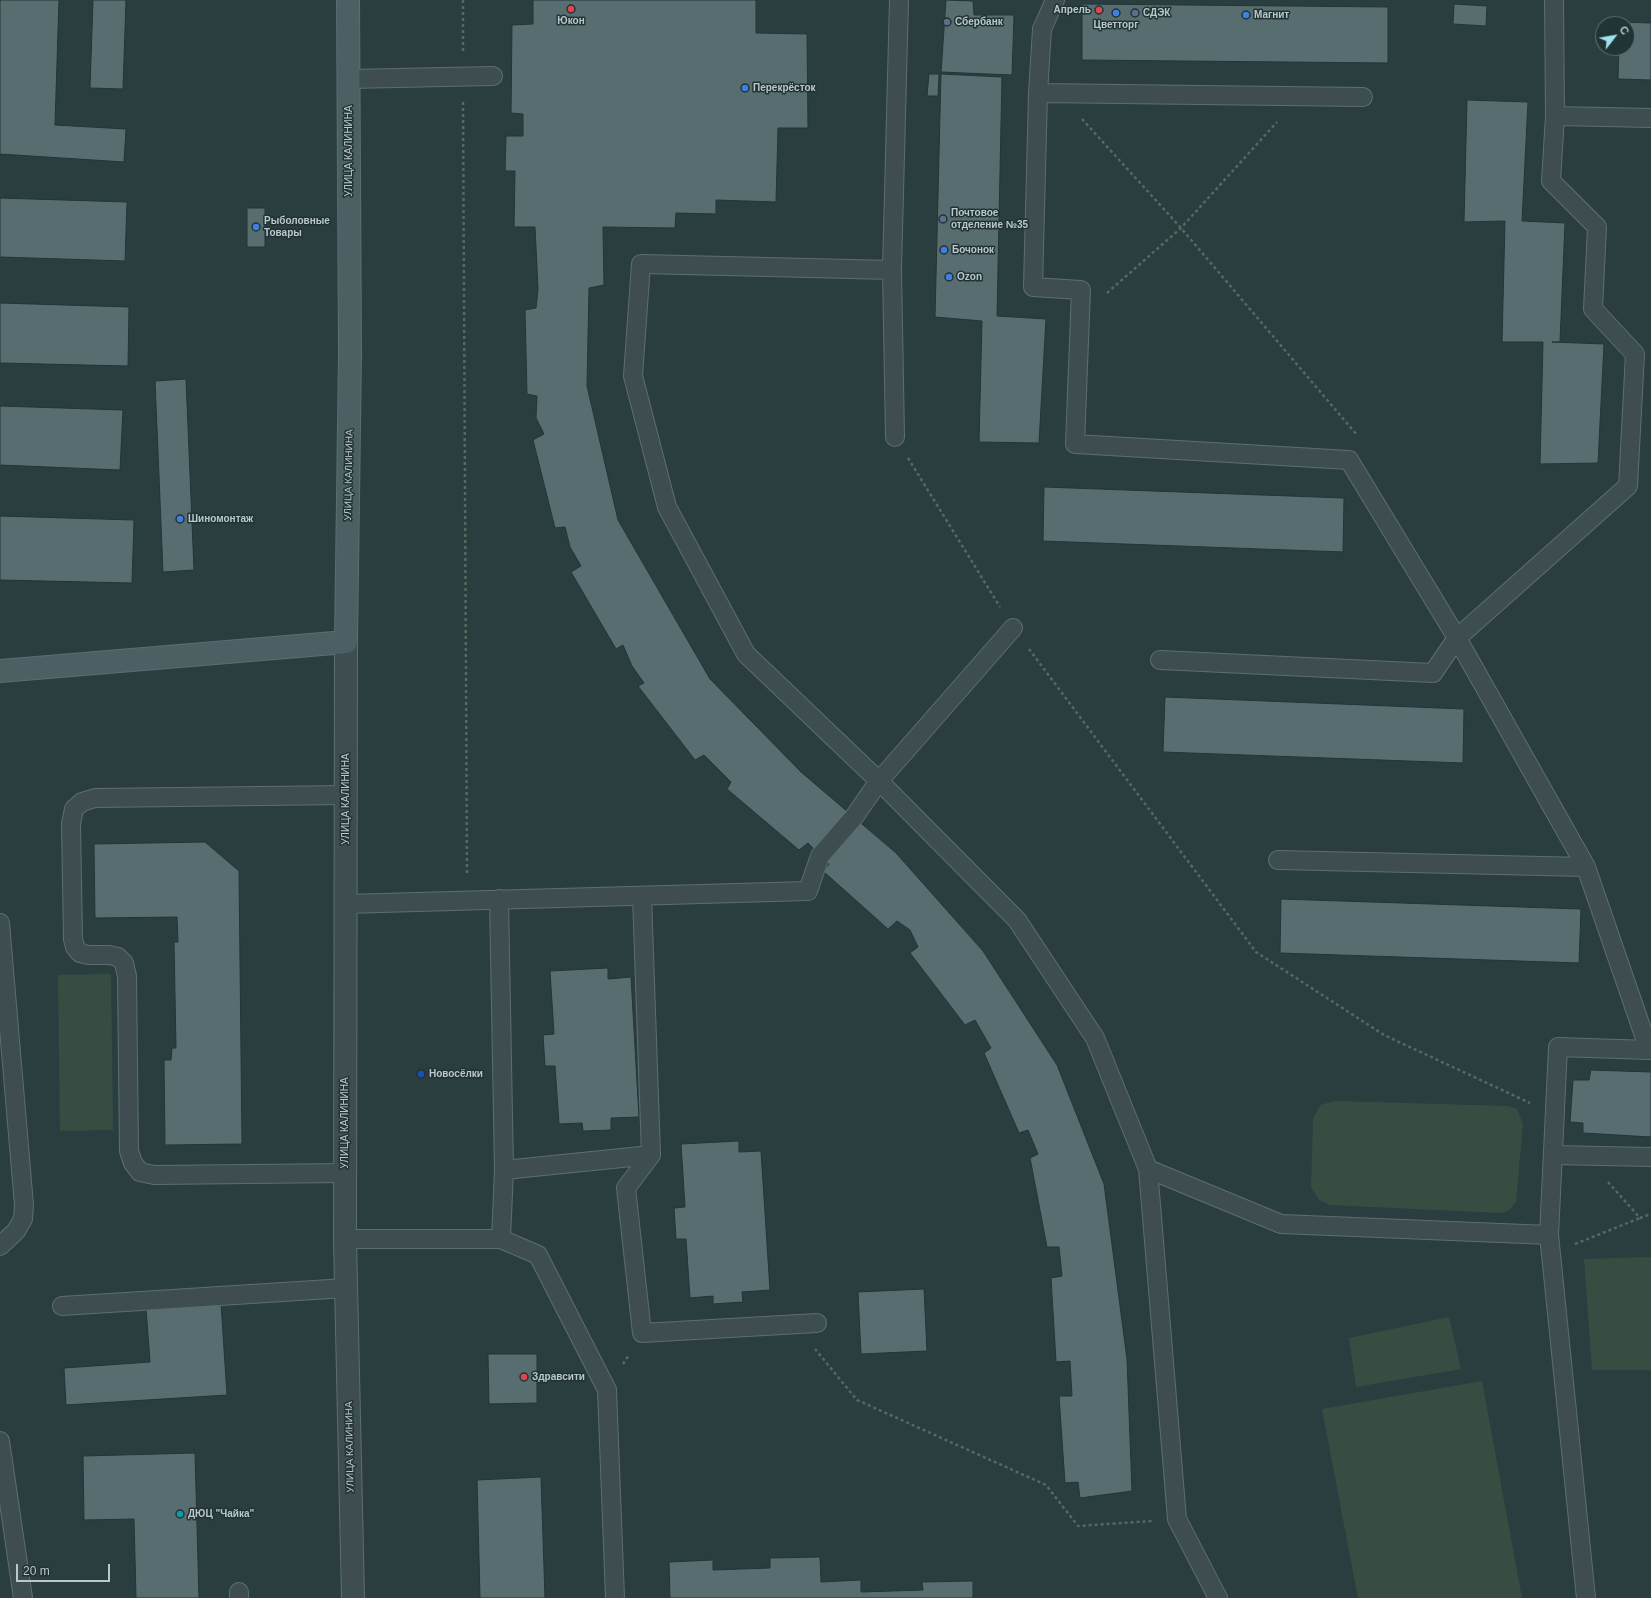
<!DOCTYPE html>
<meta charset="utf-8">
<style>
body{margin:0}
#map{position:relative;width:1651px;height:1598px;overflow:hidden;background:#2a3e40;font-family:Arial,sans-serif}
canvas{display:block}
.north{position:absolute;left:1595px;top:16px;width:40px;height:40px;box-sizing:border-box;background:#223335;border:1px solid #5f6f71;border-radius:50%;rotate:59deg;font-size:11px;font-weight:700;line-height:16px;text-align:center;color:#bac8ca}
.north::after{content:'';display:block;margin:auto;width:14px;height:18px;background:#9ce4ed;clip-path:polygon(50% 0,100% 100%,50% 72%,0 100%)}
.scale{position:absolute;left:16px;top:1564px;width:94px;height:18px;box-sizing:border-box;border:2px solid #bac8ca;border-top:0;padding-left:5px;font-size:12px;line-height:14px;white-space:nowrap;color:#bac8ca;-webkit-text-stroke:3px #223335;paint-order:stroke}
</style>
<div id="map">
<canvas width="1651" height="1598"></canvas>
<div class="north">С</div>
<div class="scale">20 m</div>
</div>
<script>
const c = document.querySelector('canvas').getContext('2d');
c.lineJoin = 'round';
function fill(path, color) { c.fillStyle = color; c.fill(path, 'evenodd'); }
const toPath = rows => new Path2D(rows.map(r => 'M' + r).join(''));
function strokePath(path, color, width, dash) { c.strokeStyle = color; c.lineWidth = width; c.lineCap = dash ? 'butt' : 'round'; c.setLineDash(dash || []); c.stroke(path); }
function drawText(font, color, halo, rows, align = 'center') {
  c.font = font + ' Arial,sans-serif'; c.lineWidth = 3; c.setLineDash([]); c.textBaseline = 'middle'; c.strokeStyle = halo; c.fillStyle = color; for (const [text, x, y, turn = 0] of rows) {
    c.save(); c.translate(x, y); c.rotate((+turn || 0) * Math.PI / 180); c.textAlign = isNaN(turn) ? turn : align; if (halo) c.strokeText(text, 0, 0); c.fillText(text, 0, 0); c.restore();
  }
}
const green = toPath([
 [111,974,113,1130,60,1131,58,975],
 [1335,1101,1508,1106,1517,1109,1523,1124,1516,1202,1509,1210,1501,1213,1330,1205,1319,1200,1311,1187,1313,1119,1320,1105],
 [1651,1257,1651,1370,1592,1370,1584,1259],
 [1449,1317,1461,1369,1356,1387,1349,1338],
 [1482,1381,1522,1598,1358,1598,1322,1409]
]);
const building = toPath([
 [0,0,59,0,55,125,126,129,124,162,0,154,0,0],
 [93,0,126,0,123,89,90,88,93,0],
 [533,0,756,0,756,33,807,34,808,128,778,128,776,202,716,200,716,214,676,213,675,228,603,227,604,285,589,288,587,386,618,520,710,679,801,772,896,853,983,951,1057,1065,1104,1184,1127,1359,1132,1491,1080,1498,1078,1482,1065,1483,1059,1396,1072,1396,1070,1361,1056,1362,1051,1278,1062,1276,1059,1247,1047,1247,1030,1158,1038,1154,1028,1130,1019,1133,984,1053,991,1048,975,1020,965,1025,910,953,918,947,910,930,897,921,888,929,823,871,829,864,808,843,799,850,727,789,731,782,704,755,695,760,638,686,644,683,632,666,623,645,616,649,571,572,581,566,570,547,565,527,555,528,533,440,544,434,536,418,537,396,527,394,525,310,536,308,538,289,535,227,514,227,515,171,505,171,506,136,523,136,523,114,511,113,512,25,533,24,533,0],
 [946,0,973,1,974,15,1014,15,1012,75,941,72,946,0],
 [1082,4,1388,7,1388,63,1082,60,1082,4],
 [1454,4,1487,6,1486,26,1453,24,1454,4],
 [1620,22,1651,23,1651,80,1618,79,1619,48,1627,48,1627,24,1620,24,1620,22],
 [929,74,939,74,938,96,927,96,929,74],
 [941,74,1002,77,997,316,1046,319,1039,443,979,442,982,321,935,317,941,74],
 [1467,100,1528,102,1522,221,1565,223,1560,342,1552,342,1604,344,1598,463,1540,464,1543,342,1502,342,1505,221,1464,222,1467,100],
 [0,198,127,202,125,261,0,257,0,198],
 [247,208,265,208,265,247,247,247,247,208],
 [0,303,129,307,128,366,0,363,0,303],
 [186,379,194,570,163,572,155,381,186,379],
 [0,406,123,410,120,470,0,465,0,406],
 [1044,487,1344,498,1343,552,1043,541,1044,487],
 [0,516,134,520,132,583,0,580,0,516],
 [1165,697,1464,709,1463,763,1163,752,1165,697],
 [205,842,239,871,242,1144,165,1145,164,1060,171,1060,172,1048,176,1048,174,942,178,942,177,917,95,918,94,844,205,842],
 [1281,899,1581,909,1579,963,1280,953,1281,899],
 [608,968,608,979,631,977,639,1117,611,1118,611,1130,583,1131,582,1123,559,1124,555,1066,545,1066,543,1035,554,1034,550,971,608,968],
 [1591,1070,1651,1072,1651,1137,1583,1133,1583,1123,1570,1122,1573,1080,1589,1080,1591,1070],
 [739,1141,739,1152,761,1151,770,1290,742,1292,743,1302,713,1304,713,1296,690,1298,686,1239,676,1239,674,1208,685,1207,681,1144,739,1141],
 [924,1289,927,1351,861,1354,858,1292,924,1289],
 [221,1303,227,1395,66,1405,64,1368,150,1362,146,1308,221,1303],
 [488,1354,537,1354,537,1403,489,1404,488,1354],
 [195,1453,199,1598,136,1598,134,1519,84,1520,83,1456,195,1453],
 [541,1477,545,1598,480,1598,477,1480,541,1477],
 [820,1557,821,1582,861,1580,861,1592,923,1590,922,1582,973,1581,973,1598,670,1598,669,1562,713,1560,713,1570,770,1568,770,1558,820,1557]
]);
const path = toPath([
 [463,0,463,51],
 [463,102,467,875],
 [1082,119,1181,228,1357,435],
 [1107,293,1181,228,1277,122],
 [908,458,1000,607],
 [1029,649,1256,952,1384,1035,1530,1103],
 [1608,1182,1640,1218,1651,1214],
 [1575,1244,1640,1218],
 [815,1349,857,1400,1046,1485,1078,1526,1152,1521],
 [623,1364,629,1355]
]);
const service = toPath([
 [1055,0,1042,29,1038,93,1033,287,1081,290,1075,444,1349,460,1457,638,1586,867,1649,1050,1651,1050],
 [349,79,493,76],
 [1038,93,1363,97],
 [1555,116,1651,118],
 [892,270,641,264,633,376,667,507,746,654,879,781,1017,920,1095,1038,1148,1169,1177,1519,1218,1598],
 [895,437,892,270,899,0],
 [1160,660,1433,673,1457,638,1628,486,1635,354,1593,309,1597,227,1551,181,1555,116,1554,0],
 [1278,860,1586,867],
 [642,896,651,1155,626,1188,642,1333,817,1323],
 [499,899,504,1170,651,1155],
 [346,904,808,891,820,856,854,817,879,781,1013,628],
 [0,923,24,1205,23,1219,16,1231,0,1246],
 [1553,1155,1651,1157],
 [1148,1169,1281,1224,1549,1235,1558,1047,1649,1050],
 [345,1173,154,1175,140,1172,133,1163,129,1151,127,976,124,963,118,957,109,955,89,955,80,953,75,947,73,939,71,824,74,809,82,802,95,798,346,795],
 [1549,1235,1586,1598],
 [345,1239,501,1239,538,1255,607,1390,615,1598],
 [501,1239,504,1170],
 [62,1306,346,1288],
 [0,1441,23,1598],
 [239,1592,239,1598]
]);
const tertiary = toPath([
 [346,642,345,1239,353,1598]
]);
const secondary = toPath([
 [0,671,346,642,350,353,348,0]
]);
const markers = [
 [571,9,4,"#e0444e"],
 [1099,10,4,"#e0444e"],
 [1116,13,4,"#3f7fe0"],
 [1135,13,4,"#5c6f8a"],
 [1246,15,4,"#3f7fe0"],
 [947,22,4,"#5c6f8a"],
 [745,88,4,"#3f7fe0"],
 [943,219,4,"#5c6f8a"],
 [256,227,4,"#3f7fe0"],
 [944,250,4,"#3f7fe0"],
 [949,277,4,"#3f7fe0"],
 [180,519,4,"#3f7fe0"],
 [421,1074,4,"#1a4fb4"],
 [524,1377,4,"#e0444e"],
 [180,1514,4,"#0f9aa8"]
];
const poiNames = [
 ["Апрель",1091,10,"right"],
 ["СДЭК",1143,13],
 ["Магнит",1254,15],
 ["Юкон",571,21,"center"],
 ["Сбербанк",955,22],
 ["Цветторг",1116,25,"center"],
 ["Перекрёсток",753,88],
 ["Почтовое",951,213],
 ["отделение №35",951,225],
 ["Рыболовные",264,221],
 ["Товары",264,233],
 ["Бочонок",952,250],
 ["Ozon",957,277],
 ["Шиномонтаж",188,519],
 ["Новосёлки",429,1074],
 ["Здравсити",532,1377],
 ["ДЮЦ \"Чайка\"",188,1514]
];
const streetNames = [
 ["УЛИЦА КАЛИНИНА",349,151,-90],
 ["УЛИЦА КАЛИНИНА",349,475,-89],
 ["УЛИЦА КАЛИНИНА",346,799,-90],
 ["УЛИЦА КАЛИНИНА",345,1123,-90],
 ["УЛИЦА КАЛИНИНА",350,1447,-91]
];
fill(green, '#374d41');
fill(building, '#586d6f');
strokePath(building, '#243537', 1);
strokePath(service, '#5e6e70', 20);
strokePath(tertiary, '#5e6e70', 24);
strokePath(secondary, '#5e6e70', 24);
strokePath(path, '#556961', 2.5, [3, 3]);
strokePath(service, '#3e4e50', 18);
strokePath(tertiary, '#3e4e50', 22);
strokePath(secondary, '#4c5f62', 22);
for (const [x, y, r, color] of markers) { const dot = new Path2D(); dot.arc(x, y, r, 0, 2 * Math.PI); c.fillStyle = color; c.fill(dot); strokePath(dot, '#223335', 1.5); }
drawText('bold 10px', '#bac8ca', '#223335', poiNames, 'left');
drawText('10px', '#bac8ca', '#223335', streetNames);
</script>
